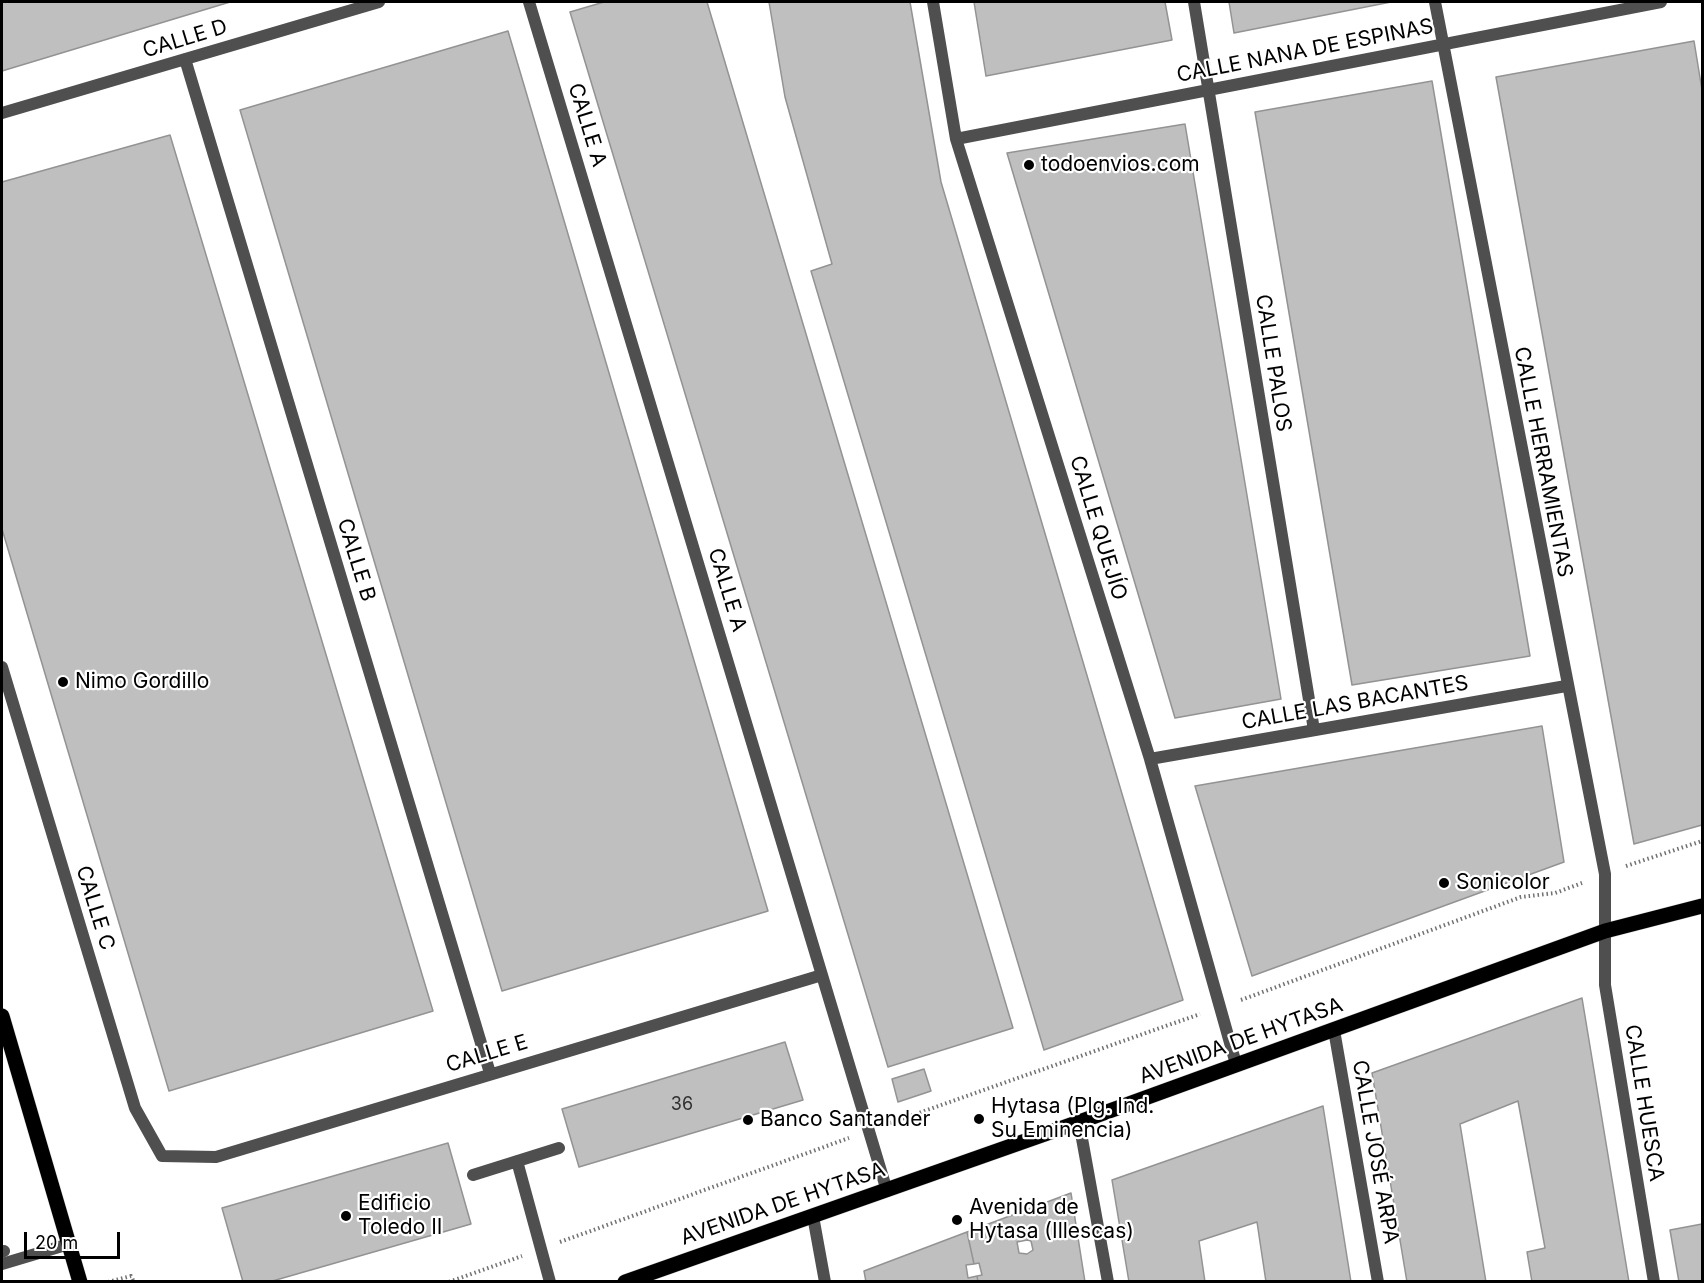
<!DOCTYPE html>
<meta charset="utf-8">
<style>
body{margin:0}
#map{position:relative;width:1704px;height:1283px;overflow:hidden;background:#fff;font-family:Inter,sans-serif}
canvas{display:block}
.frame{position:absolute;inset:0;border:3px solid #000;pointer-events:none}
.scale{position:absolute;left:24px;top:1232px;width:96px;height:27px;box-sizing:border-box;border:3px solid #000;border-top:0;padding-left:8px;font-size:18px;line-height:21px;white-space:nowrap;color:#000;-webkit-text-stroke:4px #fff;paint-order:stroke}
</style>
<div id="map">
<canvas width="1704" height="1283"></canvas>
<div class="frame"></div>
<div class="scale">20 m</div>
</div>
<script>
const c = document.querySelector('canvas').getContext('2d');
c.lineJoin = 'round';
function fill(path, color) { c.fillStyle = color; c.fill(path, 'evenodd'); }
const toPath = rows => new Path2D(rows.map(r => 'M' + r).join(''));
function strokePath(path, color, width, dash) { c.strokeStyle = color; c.lineWidth = width; c.lineCap = dash ? 'butt' : 'round'; c.setLineDash(dash || []); c.stroke(path); }
function drawText(font, color, halo, rows, align = 'center') {
  c.font = font + ' Inter,sans-serif'; c.lineWidth = 4.5; c.setLineDash([]); c.textBaseline = 'middle'; c.strokeStyle = halo; c.fillStyle = color; for (const [text, x, y, turn = 0] of rows) {
    c.save(); c.translate(x, y); c.rotate((+turn || 0) * Math.PI / 180); c.textAlign = isNaN(turn) ? turn : align; if (halo) c.strokeText(text, 0, 0); c.fillText(text, 0, 0); c.restore();
  }
}
const building = toPath([
 [2,2,230,2,2,71,2,2],
 [604,2,707,2,1013,1028,888,1067,570,12,604,2],
 [769,2,910,2,941,182,1183,1000,1044,1050,811,271,832,264,785,97,769,2],
 [974,2,1165,2,1172,40,986,76,974,2],
 [1229,2,1391,2,1234,33,1229,2],
 [508,31,768,911,502,991,240,110,508,31],
 [1694,41,1702,90,1702,825,1634,844,1496,77,1694,41],
 [1432,81,1530,656,1352,685,1255,112,1432,81],
 [1185,124,1281,699,1175,718,1007,153,1185,124],
 [170,135,433,1011,169,1091,2,529,2,182,170,135],
 [1542,726,1564,862,1252,976,1195,786,1542,726],
 [1582,998,1629,1282,1532,1282,1527,1252,1545,1248,1518,1101,1460,1124,1486,1282,1407,1282,1372,1073,1582,998],
 [785,1042,803,1100,579,1167,562,1109,785,1042],
 [924,1069,931,1091,898,1102,892,1079,924,1069],
 [1323,1106,1351,1282,1266,1282,1257,1222,1199,1241,1205,1282,1129,1282,1112,1180,1323,1106],
 [448,1143,471,1224,269,1282,243,1282,222,1208,448,1143],
 [1071,1193,1085,1282,978,1282,977,1276,982,1275,979,1263,974,1264,967,1232,1071,1193],
 [1027,1240,1031,1241,1033,1250,1027,1254,1019,1253,1017,1242,1027,1240],
 [1702,1224,1702,1282,1679,1282,1670,1230,1702,1224],
 [967,1232,974,1264,966,1265,968,1278,977,1276,978,1282,866,1282,864,1271,967,1232]
]);
const path = toPath([
 [1626,866,1702,841],
 [1241,1000,1521,897,1555,893,1582,883],
 [890,1123,1200,1014],
 [560,1242,849,1138],
 [108,1282,131,1276,134,1282],
 [449,1282,522,1256]
]);
const service = toPath([
 [517,1161,550,1282],
 [473,1175,559,1148],
 [2,1264,69,1244]
]);
const pedestrian = toPath([
 [2,1252,4,1251]
]);
const minor = toPath([
 [529,2,887,1191],
 [933,2,956,139,1150,759,1236,1064],
 [1194,2,1314,730],
 [1435,2,1605,874,1605,985,1654,1282],
 [185,59,490,1073],
 [2,113,379,2],
 [956,139,1661,2],
 [2,667,135,1108,162,1156,216,1157,822,975],
 [1150,759,1566,686],
 [1334,1030,1378,1282],
 [1079,1122,1108,1282],
 [813,1216,825,1282]
]);
const primary = toPath([
 [2,1016,80,1282],
 [625,1282,1079,1122,1605,931,1702,906]
]);
const markers = [
 [1029,165,6,"#000"],
 [63,682,6,"#000"],
 [1444,883,6,"#000"],
 [979,1119,6,"#000"],
 [748,1120,6,"#000"],
 [346,1216,6,"#000"],
 [957,1220,6,"#000"]
];
const numberNames = [
 ["36",682,1105]
];
const streetNames = [
 ["CALLE D",185,39,-17],
 ["CALLE NANA DE ESPINAS",1305,51,-11],
 ["CALLE A",587,125,73],
 ["CALLE PALOS",1273,363,81],
 ["CALLE HERRAMIENTAS",1543,462,79],
 ["CALLE QUEJÍO",1098,528,73],
 ["CALLE B",356,560,73],
 ["CALLE A",727,590,73],
 ["CALLE LAS BACANTES",1355,703,-10],
 ["CALLE C",95,908,73],
 ["AVENIDA DE HYTASA",1241,1041,-20],
 ["CALLE E",487,1054,-17],
 ["CALLE HUESCA",1644,1103,81],
 ["CALLE JOSÉ ARPA",1375,1152,80],
 ["AVENIDA DE HYTASA",783,1204,-19]
];
const poiNames = [
 ["todoenvios.com",1041,165],
 ["Nimo Gordillo",75,682],
 ["Sonicolor",1456,883],
 ["Hytasa (Plg. Ind.",991,1107],
 ["Su Eminencia)",991,1131],
 ["Banco Santander",760,1120],
 ["Edificio",358,1204],
 ["Toledo II",358,1228],
 ["Avenida de",969,1208],
 ["Hytasa (Illescas)",969,1232]
];
fill(building, '#bfbfbf');
strokePath(building, '#939393', 1.5);
strokePath(primary, '#dbdbdb', 16);
strokePath(path, '#717171', 4, [1.5, 3]);
strokePath(service, '#4f4f4f', 12);
strokePath(pedestrian, '#4f4f4f', 12);
strokePath(minor, '#4f4f4f', 12);
strokePath(primary, '#000', 15);
for (const [x, y, r, color] of markers) { const dot = new Path2D(); dot.arc(x, y, r, 0, 2 * Math.PI); c.fillStyle = color; c.fill(dot); strokePath(dot, '#fff', 2); }
drawText('18px', '#303030', null, numberNames);
drawText('21px', '#000', '#fff', streetNames);
drawText('21px', '#000', '#fff', poiNames, 'left');
</script>
